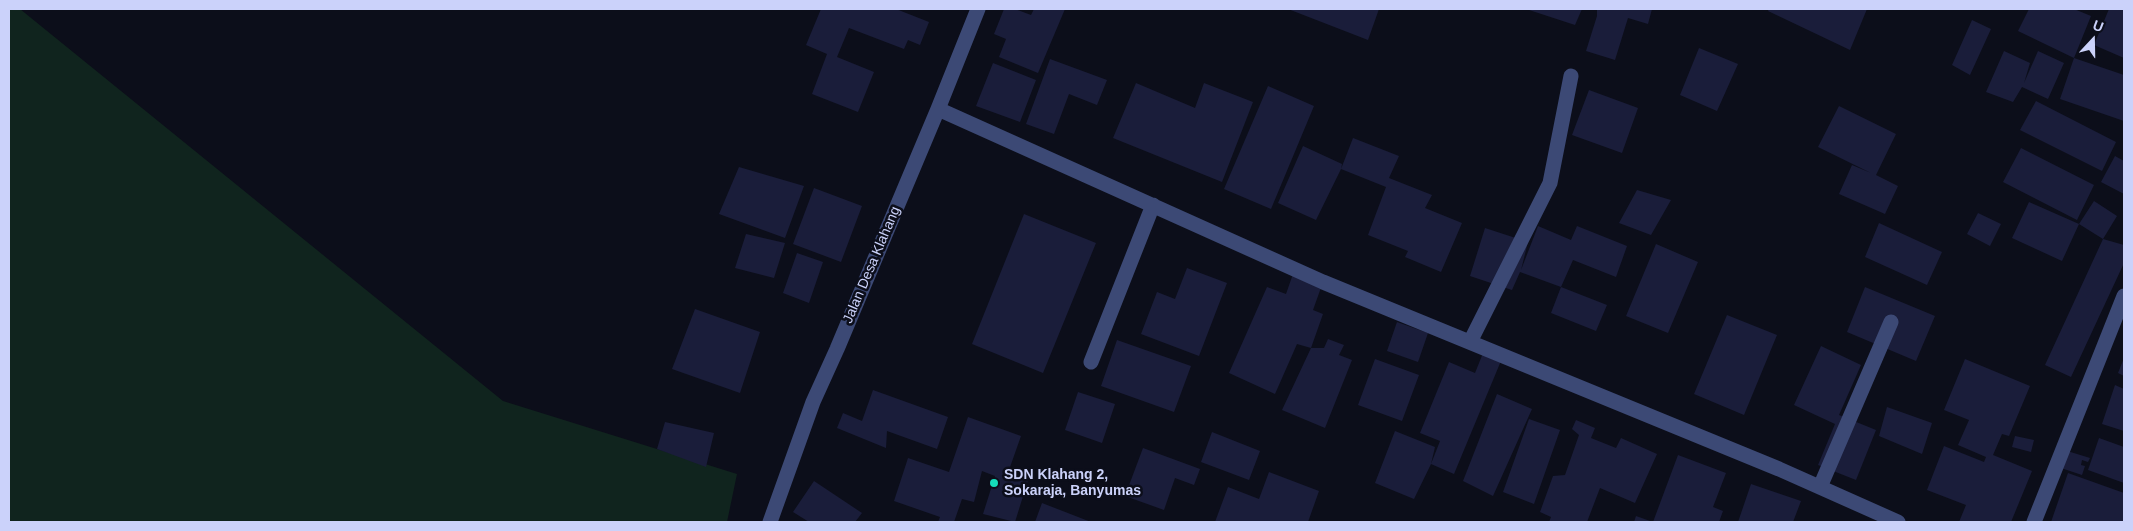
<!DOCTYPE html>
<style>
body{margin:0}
#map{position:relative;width:2133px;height:531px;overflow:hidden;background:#0c0e1a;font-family:Arial,sans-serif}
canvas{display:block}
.frame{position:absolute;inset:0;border:10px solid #cbd2fa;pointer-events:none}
.north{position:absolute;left:2068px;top:15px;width:50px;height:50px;-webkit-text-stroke:4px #0c0e1a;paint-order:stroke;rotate:21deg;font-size:14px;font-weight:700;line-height:20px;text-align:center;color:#cbd2fa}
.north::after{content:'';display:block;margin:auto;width:18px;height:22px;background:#cbd2fa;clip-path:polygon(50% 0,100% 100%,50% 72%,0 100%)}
</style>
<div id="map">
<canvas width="2133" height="531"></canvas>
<div class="frame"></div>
<div class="north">U</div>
</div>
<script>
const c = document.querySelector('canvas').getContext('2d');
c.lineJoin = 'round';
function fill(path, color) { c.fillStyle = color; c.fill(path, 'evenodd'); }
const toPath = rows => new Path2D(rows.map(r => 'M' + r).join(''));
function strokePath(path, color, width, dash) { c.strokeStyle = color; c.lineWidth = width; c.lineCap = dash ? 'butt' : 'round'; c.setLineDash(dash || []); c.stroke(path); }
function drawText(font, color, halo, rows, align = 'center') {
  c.font = font + ' Arial,sans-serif'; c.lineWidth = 5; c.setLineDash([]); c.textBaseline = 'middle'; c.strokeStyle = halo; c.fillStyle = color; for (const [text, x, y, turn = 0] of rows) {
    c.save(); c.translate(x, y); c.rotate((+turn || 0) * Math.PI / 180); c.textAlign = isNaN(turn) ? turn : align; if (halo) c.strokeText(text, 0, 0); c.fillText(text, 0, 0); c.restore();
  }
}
const green = toPath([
 [9,9,20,9,503,401,737,474,727,522,9,522]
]);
const building = toPath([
 [821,9,896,9,929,22,920,45,908,40,904,49,849,28,837,57,874,72,858,112,812,94,827,54,806,45],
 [1004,9,1015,9,1031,15,1034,9,1065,9,1038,73,999,57,1006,39,994,34],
 [1288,9,1379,9,1368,40],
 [1526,9,1582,9,1575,25],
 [1597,9,1652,9,1648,24,1628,18,1615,60,1586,51,1597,16],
 [1769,9,1867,9,1850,50,1768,11],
 [2029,9,2074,9,2091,16,2074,58,2018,31],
 [2109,9,2124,10,2124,58,2094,45],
 [1972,20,1991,29,1970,75,1952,65],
 [1699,48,1738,64,1717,111,1680,95],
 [2004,51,2030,63,2024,83,2038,51,2064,63,2048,99,2022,87,2013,102,1986,92],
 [2074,58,2124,75,2124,121,2060,99],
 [1050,59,1107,80,1097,105,1069,94,1054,134,1026,124],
 [993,63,1036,80,1020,122,976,106],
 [1136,83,1195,108,1204,83,1253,102,1222,182,1113,138],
 [1268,86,1314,106,1271,209,1224,189],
 [1589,90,1638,108,1622,153,1572,135],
 [2036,101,2116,142,2102,171,2020,130],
 [1839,106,1896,134,1876,175,1898,186,1885,214,1839,194,1852,165,1871,173,1818,147],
 [1353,138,1399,156,1389,178,1432,195,1425,208,1462,223,1441,272,1405,257,1408,251,1368,235,1386,187,1341,169],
 [1303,146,1342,164,1341,169,1316,220,1278,203],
 [2021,148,2094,185,2077,220,2003,182],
 [2115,156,2124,161,2124,194,2101,182],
 [739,167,804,186,785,238,719,214],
 [814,188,862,206,841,262,793,244],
 [1637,190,1671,200,1651,235,1619,223],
 [2094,201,2117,216,2103,239,2124,245,2124,263,2071,377,2045,365,2103,239,2079,224],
 [2029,202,2079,224,2062,261,2012,238],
 [1978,213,2001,224,1990,246,1967,234],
 [1024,214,1096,243,1043,373,972,344],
 [1879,223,1942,252,1927,285,1865,257],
 [1538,226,1571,240,1577,226,1627,246,1616,277,1573,260,1561,287,1520,272,1512,290,1470,276,1485,228,1528,242,1521,270],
 [746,234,785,243,774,278,735,268],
 [1656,244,1698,262,1668,333,1626,316],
 [797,253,823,262,809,303,783,293],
 [1187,268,1227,283,1199,356,1141,334,1157,292,1175,299],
 [1294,271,1323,282,1313,310,1323,314,1311,348,1297,344,1275,394,1229,373,1267,287,1286,294],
 [1561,287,1607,305,1596,331,1551,313],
 [1865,287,1935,316,1916,361,1847,332],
 [695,309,760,332,740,393,672,369],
 [1727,315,1777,335,1744,415,1694,394],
 [1397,322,1428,333,1418,362,1387,351],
 [1328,339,1344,345,1339,355,1352,360,1325,428,1282,410,1311,348,1324,348],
 [1117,340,1191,366,1174,412,1101,386],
 [1821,346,1861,365,1839,415,1876,430,1856,480,1818,465,1835,424,1794,405],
 [1485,348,1503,356,1454,474,1431,464,1414,499,1375,483,1395,431,1435,447,1431,464,1440,441,1420,433,1449,362,1475,373],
 [2124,358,2124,376,2118,373],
 [1375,359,1419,375,1402,421,1358,405],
 [1965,359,2030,386,2009,436,2002,434,1993,455,2032,471,2011,522,1959,522,1966,505,1927,490,1944,446,1984,462,1986,457,1958,445,1969,420,1944,410],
 [2115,385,2124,389,2124,431,2102,424],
 [873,390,948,417,937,449,887,431,886,448,837,428,843,413,862,421],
 [1078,392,1115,404,1102,443,1065,430],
 [1497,394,1532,409,1493,496,1463,481],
 [1887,407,1932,423,1922,454,1879,436],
 [968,417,1021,436,1009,470,1029,477,1015,522,983,514,995,476,982,471,974,502,962,499,954,522,938,522,940,517,894,501,908,458,949,472],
 [1529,419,1560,430,1534,504,1503,492],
 [1576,420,1595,428,1591,438,1616,448,1621,438,1657,454,1635,503,1600,488,1587,522,1549,522,1551,517,1540,512,1553,476,1565,475,1579,435,1572,429],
 [665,422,714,433,706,467,657,449],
 [1212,432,1260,451,1249,480,1201,462],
 [2015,436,2034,440,2031,452,2012,447],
 [2099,438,2124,447,2124,483,2088,470],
 [1143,448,1200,469,1194,485,1175,478,1164,510,1125,496],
 [2064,450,2090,458,2088,462,2082,460,2081,465,2085,466,2082,475,2058,467],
 [1678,455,1726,473,1713,507,1723,511,1719,522,1634,522,1636,516,1653,522],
 [1269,472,1319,491,1308,522,1215,522,1228,487,1259,499],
 [2068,473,2124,493,2124,522,2051,522],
 [814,481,862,513,855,522,809,522,793,512],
 [1751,484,1801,501,1793,522,1738,522],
 [1042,503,1091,522,1035,522]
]);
const minor = toPath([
 [938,109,1323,282,1779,469,1898,522],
 [1470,342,1550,183,1571,76],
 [1091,362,1153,205],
 [1820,487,1891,322],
 [770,522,813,402,837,349,938,109,978,9],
 [2034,522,2124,296]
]);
const markers = [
 [994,483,5,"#15dcba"]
];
const streetNames = [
 ["Jalan Desa Klahang",872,265,-67]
];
const poiNames = [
 ["SDN Klahang 2,",1004,475],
 ["Sokaraja, Banyumas",1004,491]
];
fill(green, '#10241e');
fill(building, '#1a1d3a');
strokePath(minor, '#3c4975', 15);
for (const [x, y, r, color] of markers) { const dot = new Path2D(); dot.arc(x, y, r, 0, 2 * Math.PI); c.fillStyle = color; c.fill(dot); strokePath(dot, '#0c0e1a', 2); }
drawText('14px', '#cbd2fa', '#0c0e1a', streetNames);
drawText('bold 14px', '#cbd2fa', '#0c0e1a', poiNames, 'left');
</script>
